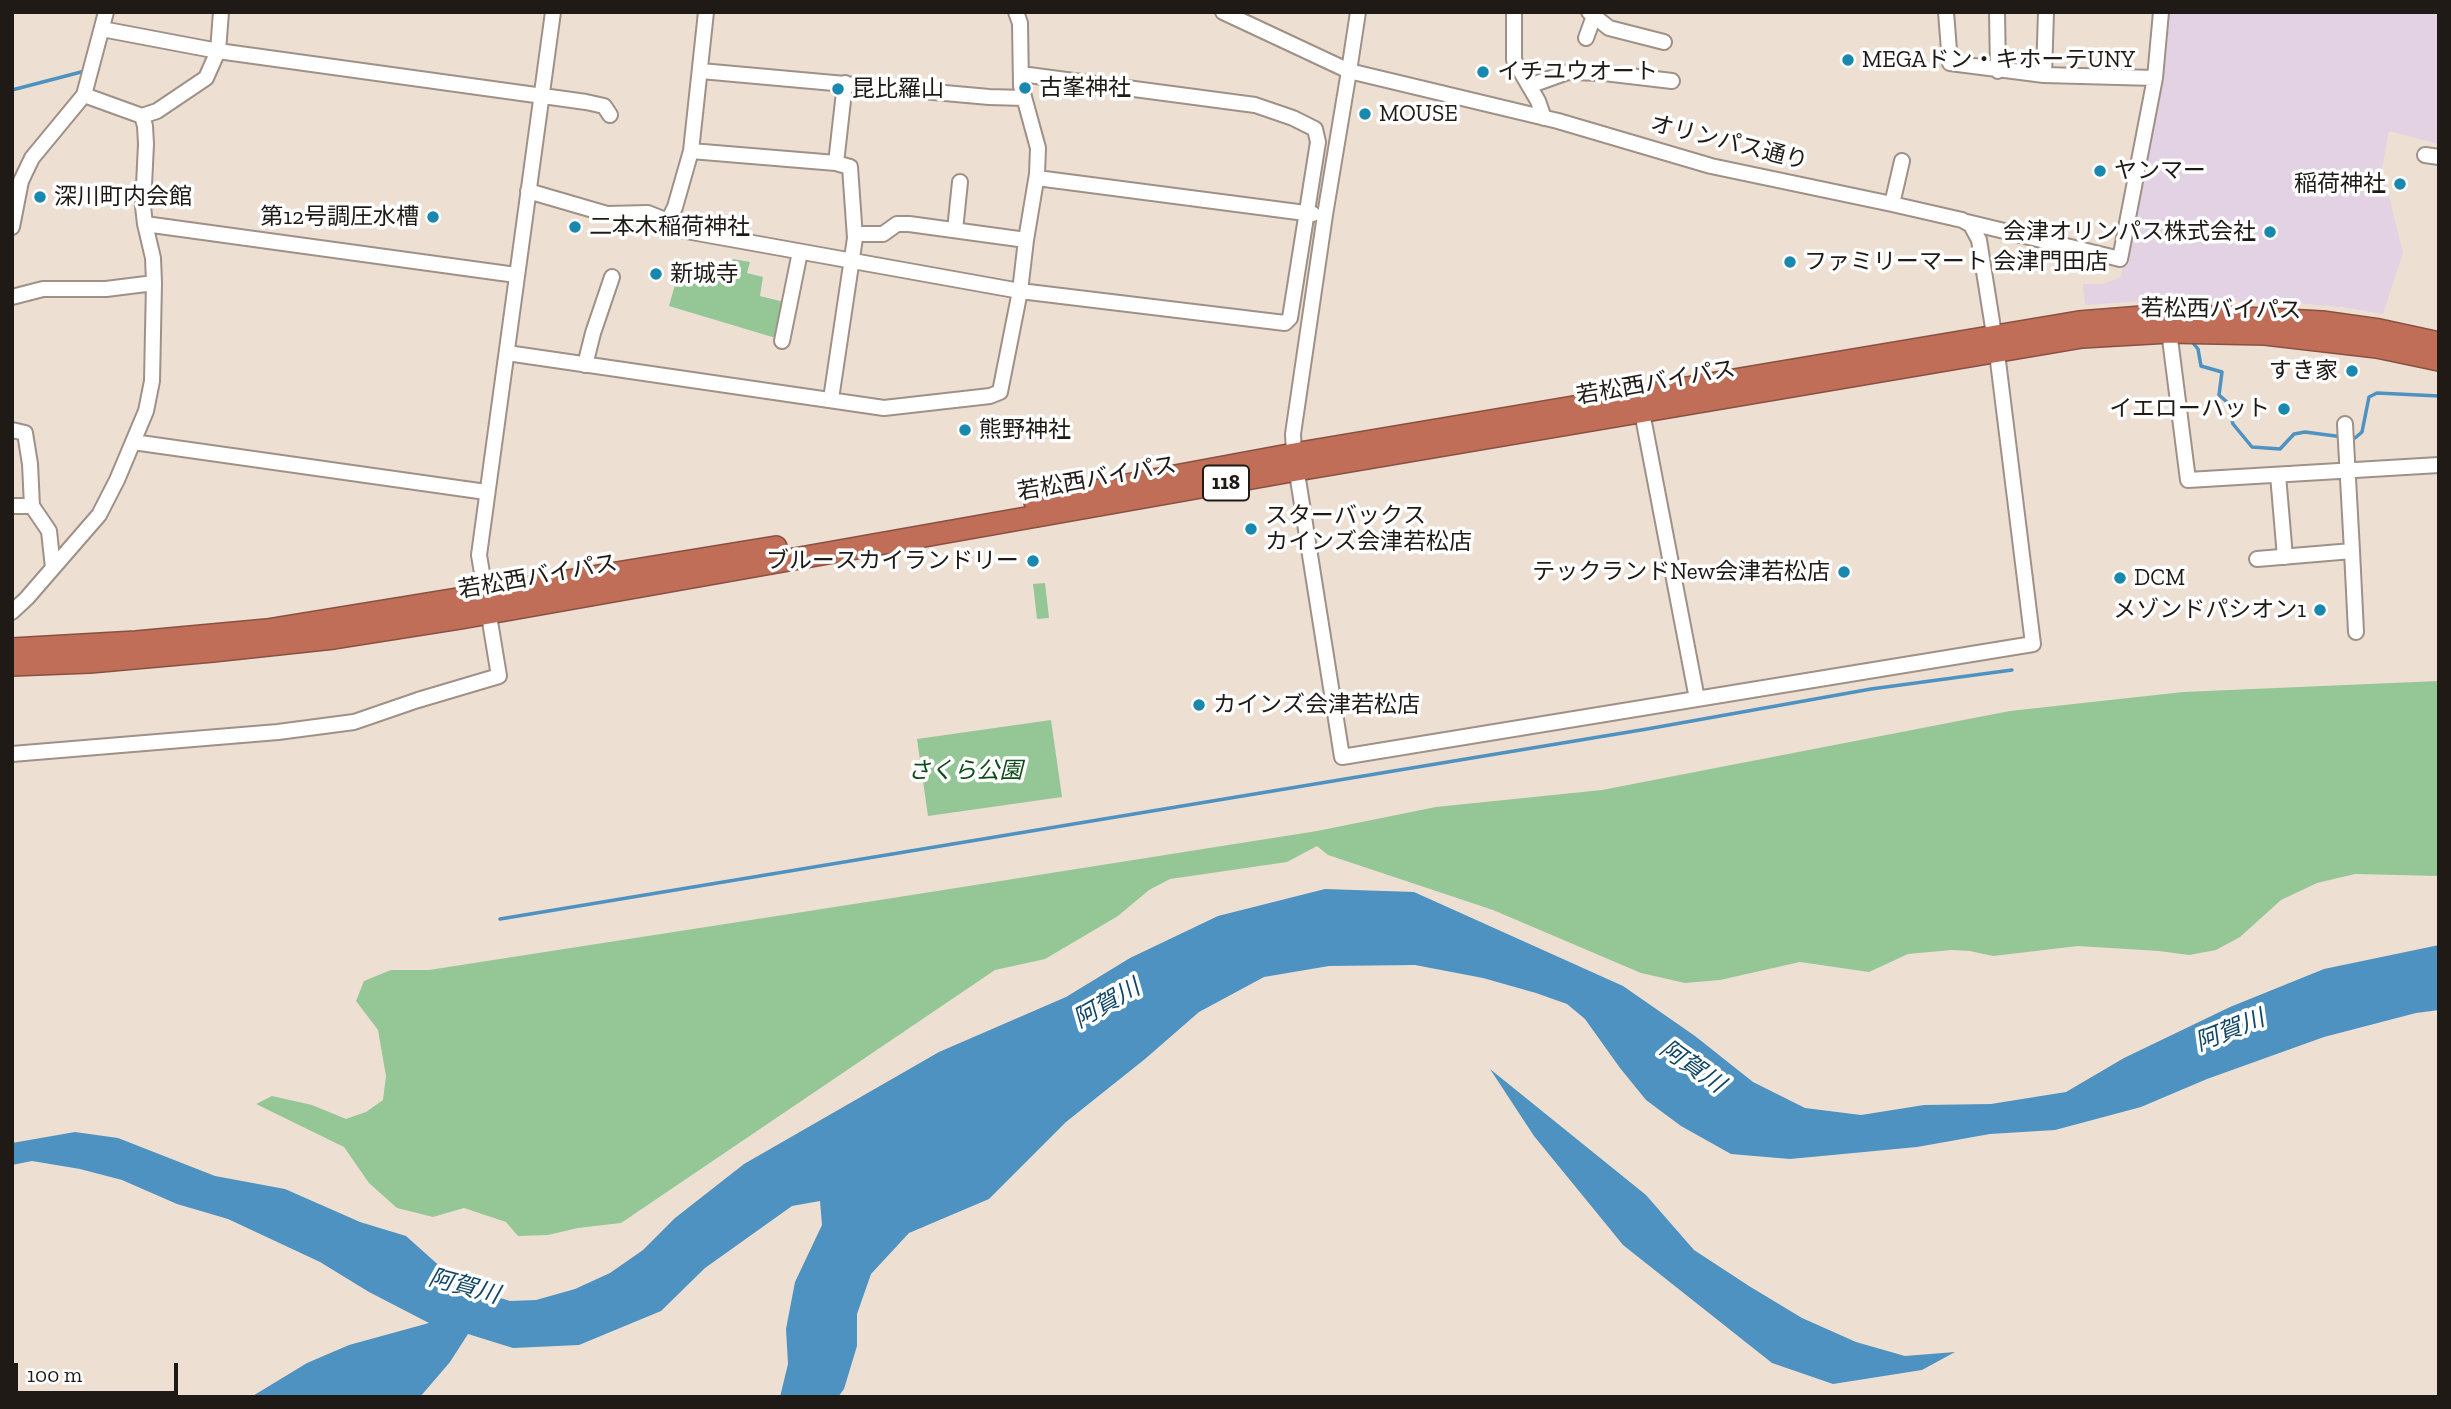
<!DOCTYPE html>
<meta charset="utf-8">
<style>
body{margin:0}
#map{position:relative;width:2451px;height:1409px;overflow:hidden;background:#eedfd3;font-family:"Zilla Slab",serif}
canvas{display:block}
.frame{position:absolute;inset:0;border:14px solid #1f1a16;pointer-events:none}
.scale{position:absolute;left:14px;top:1363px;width:164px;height:32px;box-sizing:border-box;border:4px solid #1f1a16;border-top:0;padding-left:9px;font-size:21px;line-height:24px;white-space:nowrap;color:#1f1a16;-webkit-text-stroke:5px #fff;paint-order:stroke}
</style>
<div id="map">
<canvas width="2451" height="1409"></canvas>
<div class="frame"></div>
<div class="scale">100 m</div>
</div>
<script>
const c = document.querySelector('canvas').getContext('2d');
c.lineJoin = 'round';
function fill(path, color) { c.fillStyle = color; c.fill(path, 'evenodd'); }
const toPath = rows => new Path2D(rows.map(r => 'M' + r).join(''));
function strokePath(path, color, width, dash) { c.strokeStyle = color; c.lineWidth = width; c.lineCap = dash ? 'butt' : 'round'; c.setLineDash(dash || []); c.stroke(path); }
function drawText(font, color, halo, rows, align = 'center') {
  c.font = font + ' "Zilla Slab","Noto Sans JP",serif'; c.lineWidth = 7; c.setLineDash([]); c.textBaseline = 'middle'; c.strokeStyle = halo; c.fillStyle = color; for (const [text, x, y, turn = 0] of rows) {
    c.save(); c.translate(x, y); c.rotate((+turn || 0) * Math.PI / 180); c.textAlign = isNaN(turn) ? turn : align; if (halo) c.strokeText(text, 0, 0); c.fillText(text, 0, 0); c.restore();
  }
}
const industrial = toPath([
 [2166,12,2439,12,2439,144,2389,131,2382,168,2403,253,2383,314,2342,307,2286,302,2161,300,2085,305,2083,284,2103,284,2121,277,2158,89]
]);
const green = toPath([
 [733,259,750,262,747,273,763,277,760,296,788,303,779,339,669,306,680,267,714,261,730,266],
 [1045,583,1049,618,1037,619,1033,584],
 [2439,681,2439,876,2355,874,2317,883,2281,900,2240,937,2216,950,2189,955,2159,951,2078,946,1993,956,1970,951,1952,950,1908,954,1869,972,1800,962,1720,980,1685,983,1641,973,1493,910,1328,855,1317,846,1287,862,1170,879,1149,890,1118,916,1045,959,995,970,621,1223,578,1228,548,1235,518,1236,506,1222,464,1208,433,1217,397,1208,369,1183,344,1147,256,1104,272,1096,312,1105,346,1119,366,1112,383,1100,386,1076,378,1030,356,1001,364,981,391,970,429,970,899,897,1317,831,1436,807,1602,790,2010,711,2183,692],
 [1051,720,1062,797,928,816,917,739]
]);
const water = toPath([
 [1325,889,1414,892,1623,986,1695,1036,1753,1082,1805,1108,1861,1115,1924,1105,1991,1104,2066,1092,2124,1058,2230,1007,2324,969,2439,945,2439,1010,2416,1013,2324,1037,2207,1079,2141,1107,2055,1130,1990,1134,1917,1147,1790,1159,1731,1154,1681,1126,1646,1100,1620,1068,1585,1019,1567,1004,1536,993,1483,978,1415,965,1329,966,1264,977,1199,1012,1145,1059,1066,1122,989,1199,909,1233,871,1274,857,1314,857,1346,844,1389,838,1397,780,1397,788,1364,786,1329,795,1282,822,1225,820,1201,792,1206,705,1268,661,1311,579,1345,513,1348,468,1334,450,1362,420,1397,251,1397,307,1363,349,1345,429,1323,369,1292,320,1262,228,1219,177,1204,122,1180,80,1169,32,1161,12,1165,12,1143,75,1132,118,1138,215,1176,285,1189,360,1222,406,1236,462,1286,510,1301,536,1300,575,1289,610,1273,643,1250,675,1218,744,1164,939,1052,1066,997,1130,958,1218,916],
 [1490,1069,1646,1195,1694,1250,1749,1286,1802,1318,1856,1342,1905,1356,1955,1352,1922,1370,1833,1384,1772,1363,1623,1245,1534,1136]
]);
const stream = toPath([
 [12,90,85,71],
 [2193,343,2198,349,2201,366,2222,372,2219,395,2227,402,2233,424,2252,447,2280,449,2294,434,2305,432,2343,437],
 [2351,437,2355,438,2362,432,2369,397,2377,393,2439,396],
 [500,919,1647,729,1871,689,2012,670]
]);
const minor = toPath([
 [221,12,218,51,206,78,157,111,142,116,145,126,146,144,143,206,145,224,516,275],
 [1223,12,1349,71,1558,121,1711,166,1892,204,1962,220,1971,225,1979,240,1997,353,2033,644,1342,757,1294,454,1293,434,1325,215,1349,71,1358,12],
 [1514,12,1514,60,1538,101,1544,118],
 [1589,12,1609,28,1664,42],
 [1946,12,1950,63,2044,75,2155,78],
 [1997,12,1998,71],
 [102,29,218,51,586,102,604,106,610,115],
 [1586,38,1594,16],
 [701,71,989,97,1024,98],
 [2044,75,2046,12],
 [1529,86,1568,72,1604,73,1672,81],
 [84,95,142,116],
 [691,151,836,163,850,167,855,238],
 [2425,155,2439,157],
 [836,163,845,83],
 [1037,178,1313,214],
 [528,191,607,214,648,213,668,221,675,229,1020,291,1285,323,1290,318,1318,142,1315,129,1293,118,1255,105,1021,74],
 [1892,204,1902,161],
 [668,221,675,207,691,151,706,12],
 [1967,222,2120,259,2155,78,2161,12],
 [12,227,21,181,32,158,84,95,106,12],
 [955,230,960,182],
 [12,297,43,289,106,289,154,283],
 [2168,323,2188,480,2439,465],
 [782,341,800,252],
 [507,353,884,408,990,396,1000,392,1020,291,1026,240,1037,174,1038,148,1021,86,1020,23,1016,12],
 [585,365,593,333,612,277],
 [831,399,855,238,859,234,883,234,897,224,909,224,1026,240],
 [1642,412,1697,699],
 [12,430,25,433,30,464,32,506,49,531,53,568,27,598,12,612],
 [133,442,486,492],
 [2278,475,2285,557],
 [12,506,32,506],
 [2352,551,2356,632],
 [2257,559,2352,551,2345,424],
 [53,568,99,515,117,480,146,411,152,381,154,283,153,258,145,224],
 [12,754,278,732,354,722,418,700,499,676,479,555,553,12]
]);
const highway = toPath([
 [1035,502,1294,454,2079,322,2167,315,2267,319,2322,322,2379,330,2439,343],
 [12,649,136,642,267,630,776,547],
 [12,665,90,662,213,651,334,638,461,618,1297,470,2082,337,2169,332,2265,334,2377,347,2439,360]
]);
const markers = [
 [1848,60,7,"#1988ae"],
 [1483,72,7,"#1988ae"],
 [1025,88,7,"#1988ae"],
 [838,89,7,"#1988ae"],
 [1365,114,7,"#1988ae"],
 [2100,171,7,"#1988ae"],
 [2400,184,7,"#1988ae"],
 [40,197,7,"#1988ae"],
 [433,217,7,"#1988ae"],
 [575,227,7,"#1988ae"],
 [2270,232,7,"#1988ae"],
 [1790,262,7,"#1988ae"],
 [656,274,7,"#1988ae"],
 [2352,371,7,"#1988ae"],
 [2284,409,7,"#1988ae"],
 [965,430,7,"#1988ae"],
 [1251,529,7,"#1988ae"],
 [1033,561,7,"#1988ae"],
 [1844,572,7,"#1988ae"],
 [2120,578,7,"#1988ae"],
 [2320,610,7,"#1988ae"],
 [1199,705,7,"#1988ae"]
];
const shields = [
 [1226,483,46]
];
const shieldNames = [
 ["118",1226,483]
];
const poiNames = [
 ["MEGAドン・キホーテUNY",1862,60],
 ["イチユウオート",1497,72],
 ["古峯神社",1039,88],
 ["昆比羅山",852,89],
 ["MOUSE",1379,114],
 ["ヤンマー",2114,171],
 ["稲荷神社",2386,184,"right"],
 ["深川町内会館",54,197],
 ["第12号調圧水槽",419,217,"right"],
 ["二本木稲荷神社",589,227],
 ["会津オリンパス株式会社",2256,232,"right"],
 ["ファミリーマート 会津門田店",1804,262],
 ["新城寺",670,274],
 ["すき家",2338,371,"right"],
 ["イエローハット",2270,409,"right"],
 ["熊野神社",979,430],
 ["スターバックス",1265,516],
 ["カインズ会津若松店",1265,542],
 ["ブルースカイランドリー",1019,561,"right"],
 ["テックランドNew会津若松店",1830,572,"right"],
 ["DCM",2134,578],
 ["メゾンドパシオン1",2306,610,"right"],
 ["カインズ会津若松店",1213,705]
];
const streetNames = [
 ["オリンパス通り",1729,143,14],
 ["若松西バイパス",2221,310,1],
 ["若松西バイパス",1656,383,-10],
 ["若松西バイパス",1097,479,-10],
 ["若松西バイパス",538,577,-10]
];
const parkNames = [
 ["さくら公園",965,771]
];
const waterNames = [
 ["阿賀川",1107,1004,-30],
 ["阿賀川",2230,1031,-22],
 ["阿賀川",1692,1067,35],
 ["阿賀川",464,1287,15]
];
fill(industrial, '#e3d2e3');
fill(green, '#95c696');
fill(water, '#4d92c1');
strokePath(stream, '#4d92c1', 3.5);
strokePath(minor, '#9f9187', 18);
strokePath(highway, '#885142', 24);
strokePath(minor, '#fff', 14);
strokePath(highway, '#c16e59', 21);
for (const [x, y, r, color] of markers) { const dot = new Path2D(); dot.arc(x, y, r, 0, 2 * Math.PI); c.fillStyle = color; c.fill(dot); strokePath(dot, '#fff', 2.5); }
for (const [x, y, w] of shields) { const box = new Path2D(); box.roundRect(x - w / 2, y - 17.5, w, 35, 5); c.fillStyle = '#fff'; c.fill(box); strokePath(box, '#1f1a16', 2); }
drawText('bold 21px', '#1f1a16', null, shieldNames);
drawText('23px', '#1f1a16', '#fff', poiNames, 'left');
drawText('23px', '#1f1a16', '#fff', streetNames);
drawText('italic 23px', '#0e4c17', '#fff', parkNames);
drawText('italic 24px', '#104666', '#fff', waterNames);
</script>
